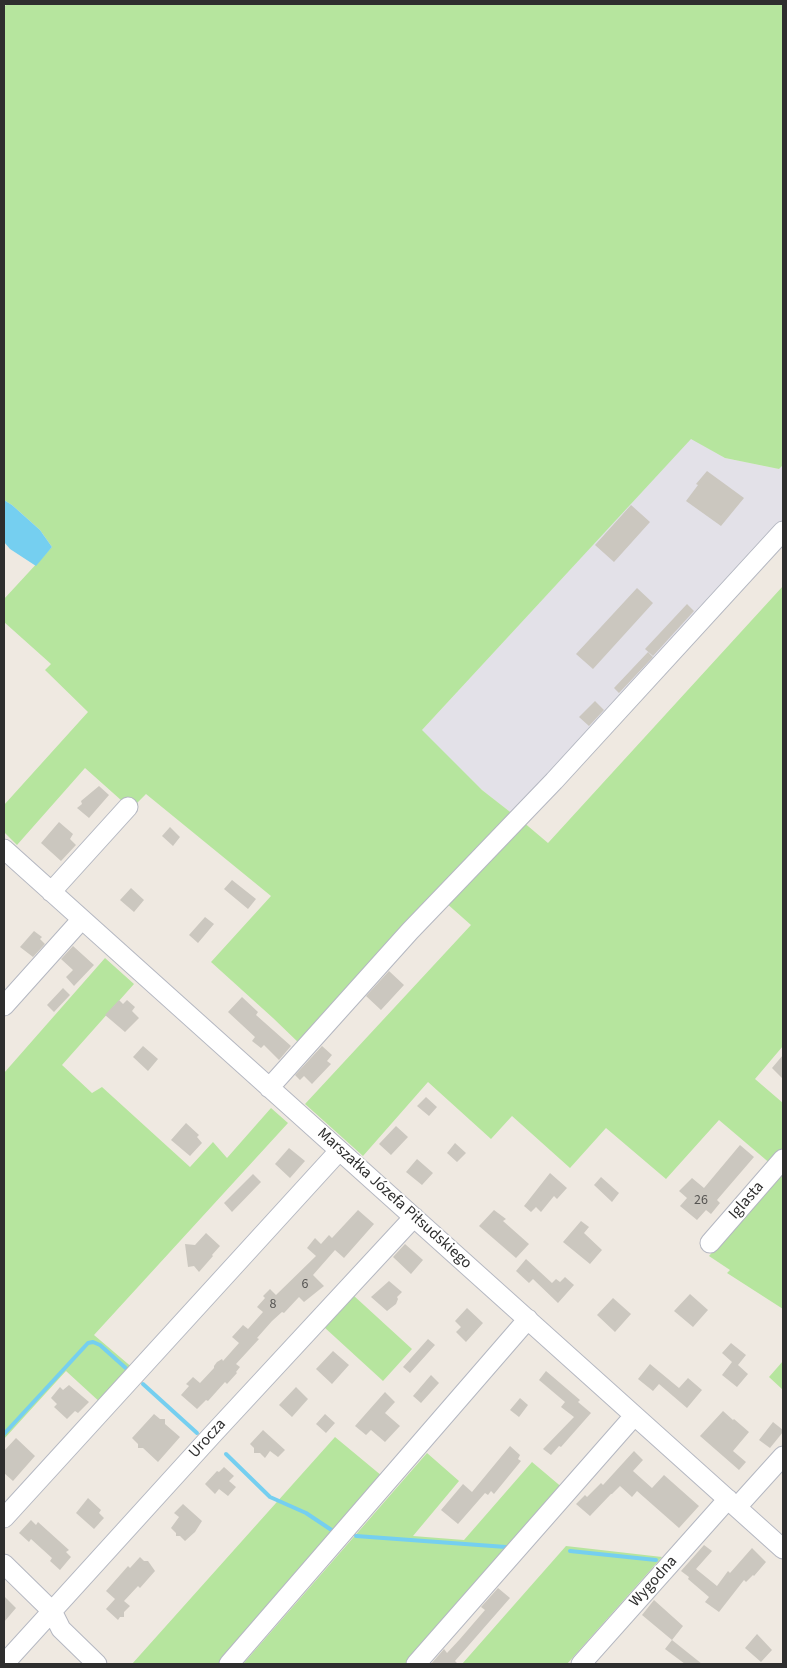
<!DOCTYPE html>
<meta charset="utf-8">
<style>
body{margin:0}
#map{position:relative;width:787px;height:1668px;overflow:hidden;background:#efe9e1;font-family:"Source Sans 3",sans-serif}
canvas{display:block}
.frame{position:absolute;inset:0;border:5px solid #2e2e2e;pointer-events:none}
</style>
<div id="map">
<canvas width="787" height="1668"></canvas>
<div class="frame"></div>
</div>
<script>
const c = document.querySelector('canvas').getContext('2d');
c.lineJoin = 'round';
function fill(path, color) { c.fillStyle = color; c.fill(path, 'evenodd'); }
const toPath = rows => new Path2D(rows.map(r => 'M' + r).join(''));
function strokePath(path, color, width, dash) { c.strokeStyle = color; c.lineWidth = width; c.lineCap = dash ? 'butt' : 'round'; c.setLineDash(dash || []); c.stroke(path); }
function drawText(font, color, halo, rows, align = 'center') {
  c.font = font + ' "Source Sans 3",sans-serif'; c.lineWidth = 4; c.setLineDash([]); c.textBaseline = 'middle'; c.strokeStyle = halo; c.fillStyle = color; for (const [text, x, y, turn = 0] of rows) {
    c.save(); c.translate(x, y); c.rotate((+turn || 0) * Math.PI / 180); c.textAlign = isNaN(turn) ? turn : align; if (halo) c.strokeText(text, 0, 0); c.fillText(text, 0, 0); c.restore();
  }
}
const industrial = toPath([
 [691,438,725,458,779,469,783,465,783,524,514,815,482,790,421,731]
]);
const green = toPath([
 [7,4,783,4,783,465,779,469,725,458,691,439,422,730,482,790,514,815,301,1045,273,1018,211,962,271,896,146,794,131,809,85,768,17,845,4,832,4,805,88,712,45,670,51,664,4,622,4,599,52,547,40,530,12,505,4,500,4,7],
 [783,586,783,1046,755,1079,783,1103,783,1153,772,1165,719,1120,666,1179,606,1128,570,1168,512,1116,491,1139,428,1082,363,1156,305,1104,471,925,445,902,522,821,548,843],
 [105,958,134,984,62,1065,92,1093,102,1087,190,1167,213,1142,227,1158,271,1108,288,1123,94,1335,134,1369,102,1404,66,1371,4,1439,4,1073],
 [783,1170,783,1309,727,1273,730,1270,709,1256],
 [353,1295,412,1349,383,1381,324,1327],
 [783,1361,783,1390,769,1377],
 [335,1437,382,1476,218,1664,132,1664],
 [427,1453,459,1481,413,1536,464,1540,532,1462,564,1489,412,1664,243,1664],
 [566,1546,662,1557,567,1664,462,1664]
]);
const water = toPath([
 [4,500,12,505,40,530,52,547,36,566,10,549,4,542]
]);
const stream = toPath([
 [143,1384,197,1433],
 [4,1434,88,1343,93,1342,100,1345,129,1371],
 [226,1454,270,1497,306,1513,333,1531],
 [356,1536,506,1547],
 [570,1551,656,1560]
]);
const building = toPath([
 [707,471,744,498,721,526,686,501,698,485,696,484],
 [631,505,650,522,614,562,595,545],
 [637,588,653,603,593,669,576,654],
 [687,604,694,611,653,656,645,649],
 [648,652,653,657,619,693,614,688],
 [595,701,604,710,589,726,579,717],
 [99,786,109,795,89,818,77,808,82,804,81,801],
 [59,822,73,834,70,839,76,845,61,861,41,843],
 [170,827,180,837,173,846,162,836],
 [232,880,256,899,248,909,224,889],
 [131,888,144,900,134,912,120,900],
 [205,917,214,924,198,943,189,935],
 [34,931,42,937,40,939,45,944,33,957,20,947],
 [73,946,94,965,74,986,66,977,73,970,61,959],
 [389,971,404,985,381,1010,366,996],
 [63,988,70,995,54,1012,47,1005],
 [242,997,258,1012,256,1015,291,1046,279,1060,264,1045,261,1048,252,1041,255,1037,228,1012],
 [119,1000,123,1004,127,1000,135,1007,132,1011,139,1018,125,1032,105,1015],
 [143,1046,158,1059,148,1071,133,1057],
 [322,1046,332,1055,327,1061,331,1064,312,1084,304,1076,300,1080,295,1075],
 [783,1055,783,1079,772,1068],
 [426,1097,437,1107,429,1116,417,1106],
 [186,1123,199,1135,197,1137,202,1143,190,1156,171,1140],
 [396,1126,408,1137,391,1155,379,1144],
 [455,1143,466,1153,457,1162,447,1153],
 [740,1145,754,1157,717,1200,720,1203,711,1214,706,1210,697,1220,680,1206,687,1198,679,1191,692,1178,704,1188],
 [289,1148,305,1161,290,1178,275,1164],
 [417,1159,433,1173,422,1185,406,1172],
 [550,1173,567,1188,557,1199,554,1196,541,1212,536,1207,531,1212,524,1206],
 [253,1174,261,1182,232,1212,224,1203],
 [601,1177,619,1193,612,1202,594,1185],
 [358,1210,374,1224,344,1258,335,1250,313,1275,324,1286,304,1302,299,1297,284,1313,282,1312,272,1321,257,1338,259,1339,236,1364,240,1367,236,1372,237,1373,227,1384,225,1382,208,1401,206,1400,197,1409,181,1395,189,1386,186,1384,193,1377,200,1383,214,1368,214,1366,217,1362,222,1359,223,1361,239,1343,232,1337,243,1325,248,1329,263,1312,257,1307,265,1298,263,1296,270,1289,276,1295,316,1256,307,1248,315,1238,321,1244,329,1235,332,1238],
 [494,1210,506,1219,503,1221,529,1244,516,1258,479,1226],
 [581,1221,589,1227,584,1233,602,1250,590,1264,563,1242],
 [206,1233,220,1246,212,1255,213,1256,199,1272,194,1266,188,1267,185,1244,195,1245],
 [405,1244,423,1260,411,1274,393,1257],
 [526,1259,552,1283,556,1279,560,1282,565,1277,574,1285,558,1303,533,1279,529,1283,516,1271],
 [389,1281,402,1292,397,1297,398,1299,396,1304,387,1311,371,1297],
 [690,1294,708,1310,693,1327,674,1311],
 [613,1298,631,1314,615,1332,597,1315],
 [467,1308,483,1323,466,1342,456,1332,461,1327,455,1321],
 [428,1339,435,1345,410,1373,403,1367],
 [731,1343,746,1355,738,1365,748,1374,737,1387,722,1375,732,1362,722,1353],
 [333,1351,349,1365,332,1384,316,1369],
 [650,1364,679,1388,688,1378,702,1390,687,1408,659,1384,653,1391,638,1379],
 [546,1371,580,1400,578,1402,591,1413,561,1447,559,1446,551,1455,543,1449,574,1417,561,1407,565,1402,539,1380],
 [431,1375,439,1383,421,1403,413,1396],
 [69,1385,89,1402,78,1413,75,1411,67,1419,54,1407,57,1404,51,1398,60,1387,63,1390],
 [296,1387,308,1399,292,1417,279,1405],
 [385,1392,395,1402,385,1413,400,1426,385,1442,371,1430,366,1435,355,1426],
 [520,1398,528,1405,519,1417,510,1410],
 [723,1411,733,1420,734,1419,749,1432,733,1451,746,1462,739,1470,700,1436],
 [154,1414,160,1419,165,1419,165,1424,180,1437,158,1462,143,1448,138,1448,138,1444,132,1438],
 [325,1414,335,1423,326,1433,316,1424],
 [773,1422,783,1430,783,1432,770,1448,759,1440],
 [263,1430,285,1450,278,1457,270,1451,265,1458,260,1453,254,1453,254,1448,250,1444],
 [16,1438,35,1456,13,1481,4,1473,4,1451],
 [510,1446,520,1455,518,1459,521,1461,494,1494,491,1491,488,1495,485,1493,458,1524,441,1510,463,1484,472,1492],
 [634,1451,643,1460,633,1471,652,1488,664,1475,699,1506,679,1528,637,1491,632,1497,620,1486,612,1494,611,1494,590,1516,576,1504,585,1495,587,1497,601,1483,603,1485],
 [224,1467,234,1476,229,1481,236,1487,228,1496,219,1489,215,1494,205,1484,217,1471,219,1472],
 [88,1498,101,1510,99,1513,104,1518,94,1529,76,1513],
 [183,1504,202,1521,195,1532,185,1541,180,1536,176,1536,176,1533,171,1528,179,1517,174,1513],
 [31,1520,36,1525,38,1522,69,1550,66,1552,71,1557,60,1570,50,1561,52,1558,42,1549,31,1539,29,1542,19,1533],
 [704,1545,712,1551,696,1569,717,1586,728,1571,730,1573,752,1548,766,1562,754,1576,753,1575,746,1582,744,1580,719,1612,705,1602,709,1597,688,1579,689,1577,681,1571],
 [140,1557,144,1561,148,1561,155,1571,140,1588,138,1586,124,1601,130,1606,124,1612,124,1617,120,1617,118,1620,106,1609,115,1599,106,1591,128,1566,130,1568],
 [498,1588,510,1598,455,1661,458,1664,431,1664,444,1649,447,1653,460,1639,485,1610,481,1607],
 [4,1596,16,1608,4,1622],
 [654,1600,683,1626,672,1640,642,1615],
 [757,1634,772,1650,761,1662,745,1648],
 [672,1640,702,1664,685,1664,665,1649]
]);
const minor = toPath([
 [4,849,783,1549],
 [51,892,128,807],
 [4,1006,82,919],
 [269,1088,410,931,554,781,783,531],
 [710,1243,783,1159],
 [737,1507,783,1456],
 [4,1518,339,1151],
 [4,1564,52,1611,61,1629,97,1664],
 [4,1664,212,1435,414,1217],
 [229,1664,528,1319],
 [416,1664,634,1416],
 [581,1664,728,1499]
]);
const numberNames = [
 ["26",701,1201],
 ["6",305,1285],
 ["8",273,1305]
];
const streetNames = [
 ["Marszałka Józefa Piłsudskiego",394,1199,42],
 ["Iglasta",747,1201,-49],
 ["Urocza",208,1439,-48],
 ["Wygodna",654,1582,-48]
];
fill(industrial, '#e3e1e8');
fill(green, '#b6e59e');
fill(water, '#75cff0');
strokePath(stream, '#75cff0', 4);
fill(building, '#cbc7bf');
strokePath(minor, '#b4b7c1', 21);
strokePath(minor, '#fff', 19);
drawText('14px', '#555452', null, numberNames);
drawText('16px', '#2e2e2e', '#fff', streetNames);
</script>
